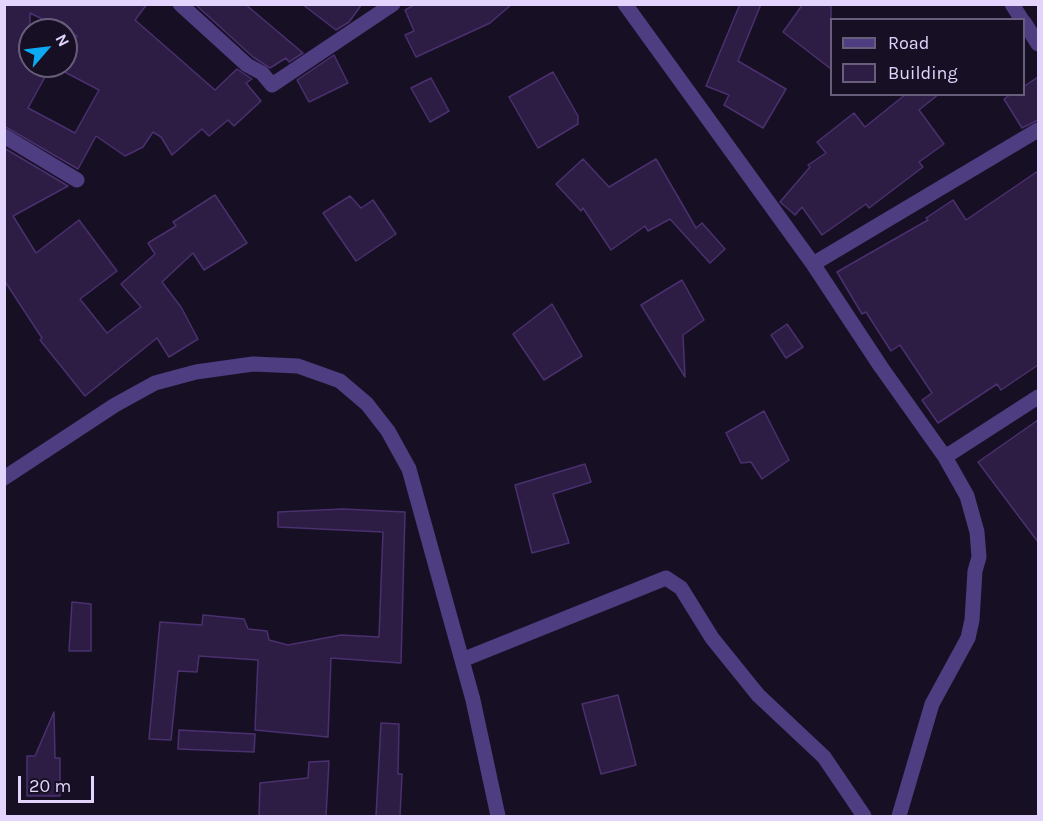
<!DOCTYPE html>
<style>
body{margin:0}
#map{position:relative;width:1043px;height:821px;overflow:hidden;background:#171024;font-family:Karla,sans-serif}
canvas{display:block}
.frame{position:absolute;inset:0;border:6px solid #e2d4fd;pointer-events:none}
.legend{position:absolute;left:830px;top:18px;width:195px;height:78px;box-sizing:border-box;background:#171024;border:2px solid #685e7b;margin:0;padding:8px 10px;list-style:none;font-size:18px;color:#e2d4fd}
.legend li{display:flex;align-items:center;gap:12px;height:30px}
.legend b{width:30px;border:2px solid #685e7b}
.north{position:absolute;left:18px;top:18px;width:60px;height:60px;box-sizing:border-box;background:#171024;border:2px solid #685e7b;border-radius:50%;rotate:62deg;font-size:16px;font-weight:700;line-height:24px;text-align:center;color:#e2d4fd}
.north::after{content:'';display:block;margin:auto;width:21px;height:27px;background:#0baaf3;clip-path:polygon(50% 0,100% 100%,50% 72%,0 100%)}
.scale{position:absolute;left:18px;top:776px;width:76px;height:27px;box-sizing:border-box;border:3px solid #e2d4fd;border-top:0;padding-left:8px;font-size:18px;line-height:21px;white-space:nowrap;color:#e2d4fd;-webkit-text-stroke:4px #171024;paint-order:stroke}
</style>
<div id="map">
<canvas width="1043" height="821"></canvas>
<div class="frame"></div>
<ul class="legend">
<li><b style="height:8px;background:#4e3d81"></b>Road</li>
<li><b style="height:16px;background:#2d1c44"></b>Building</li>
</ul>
<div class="north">N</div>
<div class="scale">20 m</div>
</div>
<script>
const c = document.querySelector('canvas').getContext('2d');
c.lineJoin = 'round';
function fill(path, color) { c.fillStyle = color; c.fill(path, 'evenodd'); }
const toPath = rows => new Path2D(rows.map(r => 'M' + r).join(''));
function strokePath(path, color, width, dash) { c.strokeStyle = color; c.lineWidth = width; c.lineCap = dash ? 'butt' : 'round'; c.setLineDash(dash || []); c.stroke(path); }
const building = toPath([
 [4,4,147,4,135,20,215,90,237,69,252,79,246,83,261,101,234,126,228,120,209,136,202,129,172,155,161,137,153,132,143,147,125,156,96,136,78,169,4,126,4,4],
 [30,13,77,36,66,56,66,66,59,69,99,90,75,133,28,108,51,66,30,66,30,13],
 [195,4,245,4,303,53,289,62,286,58,270,68,253,57,195,4],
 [302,4,362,4,349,22,336,30,302,4],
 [416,4,512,4,490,23,416,57,405,35,414,31,405,10,416,4],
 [740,4,761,4,738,61,786,89,763,128,724,105,729,95,706,86,740,4],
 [803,4,831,4,831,69,783,32,803,4],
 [334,55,348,83,309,102,297,80,334,55],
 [553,72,578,116,578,124,538,148,509,97,553,72],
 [1038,77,1038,120,1022,128,1004,99,1011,94,1023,94,1023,87,1038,77],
 [431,78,449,111,430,122,411,88,431,78],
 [906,94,939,94,919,110,944,144,919,162,923,167,869,208,866,204,822,235,802,207,795,215,780,202,810,167,808,165,826,153,817,142,854,113,865,127,906,94],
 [4,148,68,186,13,216,36,253,79,220,117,271,80,299,107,333,141,307,121,284,155,254,148,243,176,226,173,222,215,195,247,243,204,270,193,253,162,282,181,307,198,339,169,357,157,338,85,396,40,340,42,338,4,280,4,148],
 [583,159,609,187,656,159,696,228,702,223,725,249,710,263,670,219,648,231,645,226,611,250,583,208,581,211,556,184,583,159],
 [1038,171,1038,365,1001,390,997,384,938,423,922,400,932,393,900,345,891,351,866,312,862,314,837,272,928,220,926,218,953,200,966,220,1038,171],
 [350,196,361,208,373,200,396,234,356,261,323,213,350,196],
 [682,280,704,320,683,335,685,377,641,305,682,280],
 [552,304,582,356,544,380,513,334,552,304],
 [787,324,803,347,786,358,771,335,787,324],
 [764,411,789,460,762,479,751,462,741,463,726,433,764,411],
 [1038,420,1038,542,978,462,1038,420],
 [585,464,591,482,553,494,569,543,532,553,515,485,585,464],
 [343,509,405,512,401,663,331,658,328,737,255,730,258,660,199,656,197,672,178,671,171,740,149,739,160,622,202,625,203,615,244,619,248,629,267,631,269,640,288,645,341,635,379,637,383,532,278,527,278,512,343,509],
 [72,602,91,604,91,651,69,651,72,602],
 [618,695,636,765,601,774,582,704,618,695],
 [54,712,55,758,60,758,60,796,27,796,27,756,35,756,54,712],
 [381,723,399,724,398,774,402,774,400,816,376,816,381,723],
 [179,730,255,734,254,752,178,749,179,730],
 [329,761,326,816,259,816,260,783,308,778,309,762,329,761]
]);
const street = toPath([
 [180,4,247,65,262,73,272,85,393,4],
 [625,4,813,264,881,367,945,457,967,496,977,532,979,557,975,571,972,620,968,638,932,704,899,816],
 [1012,4,1022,20],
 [1024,22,1038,44],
 [4,136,77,180],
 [813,264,1038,130],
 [945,457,1038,397],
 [4,478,115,405,155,383,196,372,253,364,298,366,340,381,367,404,388,431,409,469,473,700,498,816],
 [462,660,666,578,681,588,712,638,758,695,824,757,864,816]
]);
fill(building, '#2d1c44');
strokePath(building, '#4a306f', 1.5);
strokePath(street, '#4e3d81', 15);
</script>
